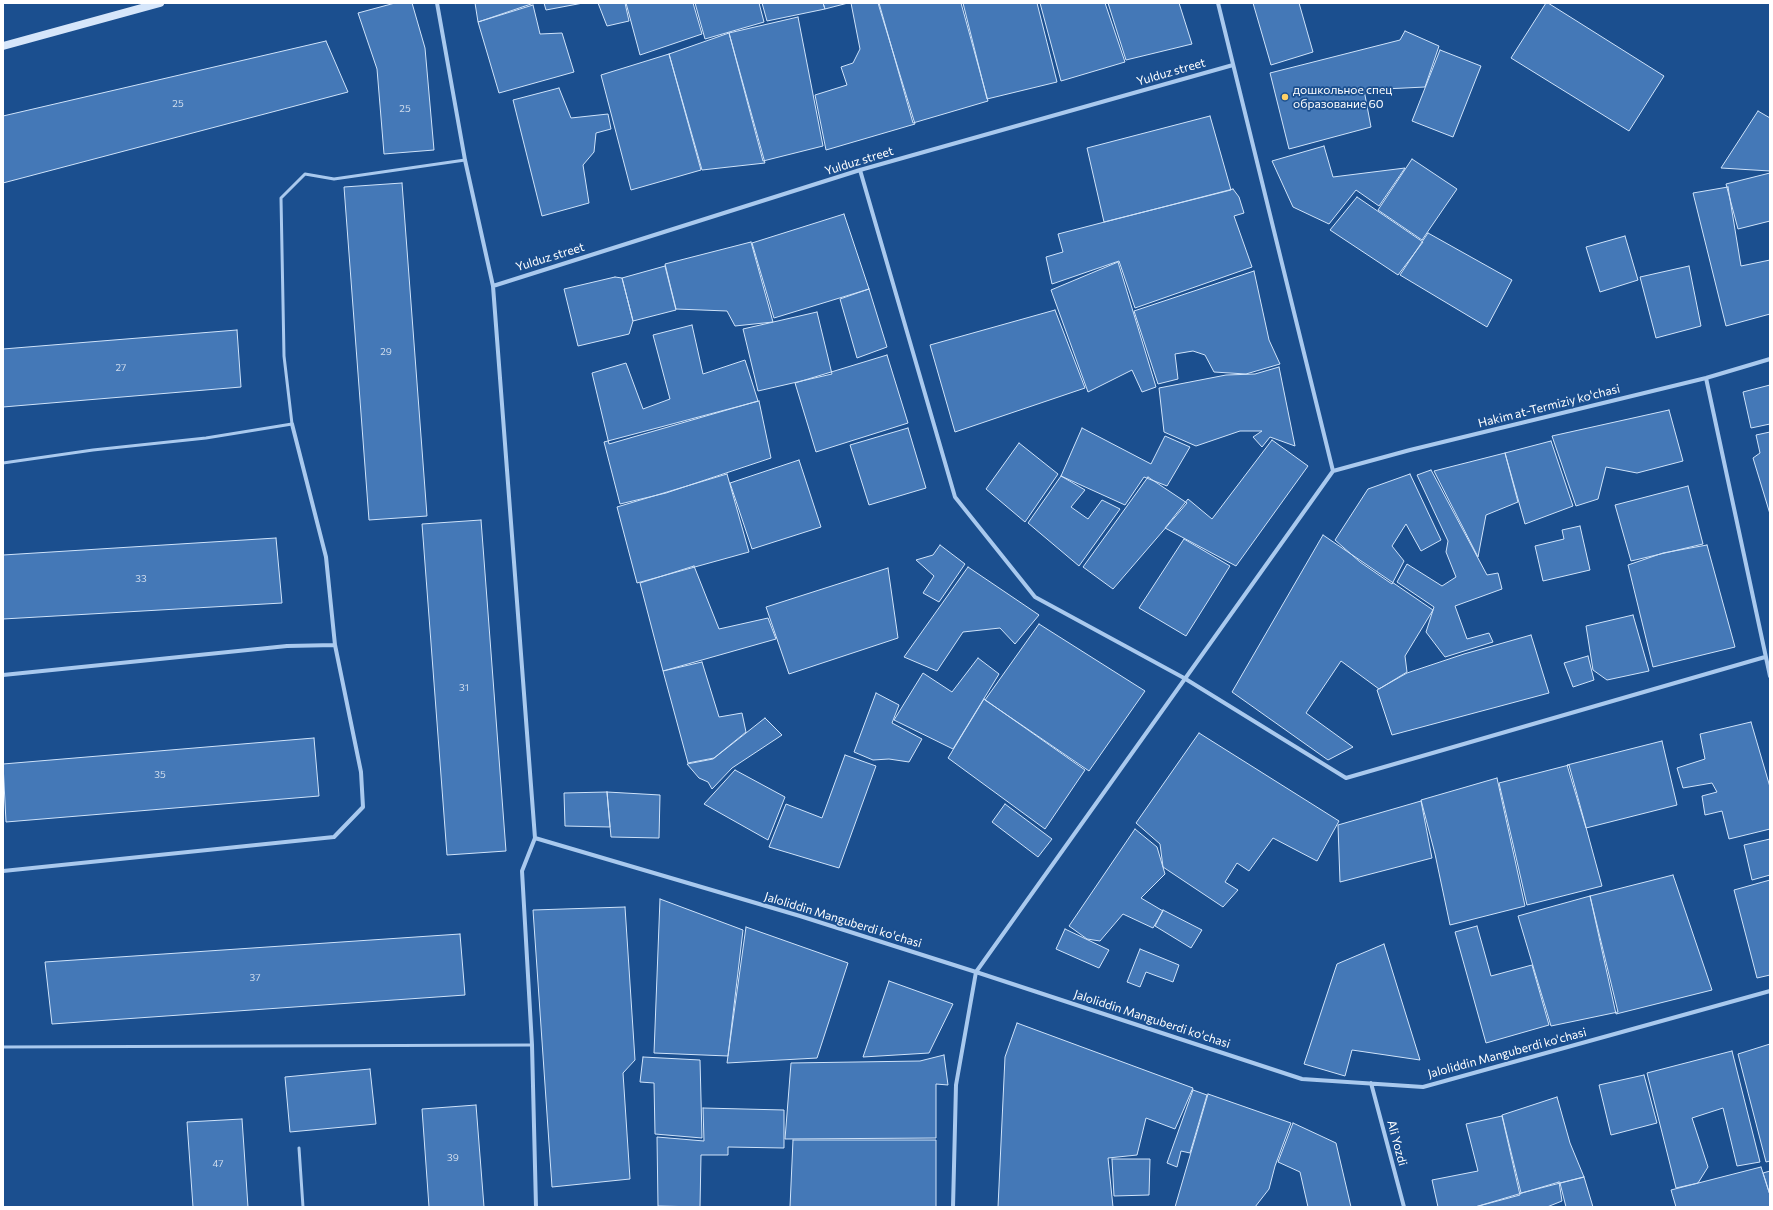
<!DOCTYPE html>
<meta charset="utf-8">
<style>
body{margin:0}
#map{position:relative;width:1773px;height:1210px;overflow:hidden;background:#1b4f8f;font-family:Commissioner,sans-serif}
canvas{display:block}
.frame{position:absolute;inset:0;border:4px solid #fff;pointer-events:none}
</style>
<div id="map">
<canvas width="1773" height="1210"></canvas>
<div class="frame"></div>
</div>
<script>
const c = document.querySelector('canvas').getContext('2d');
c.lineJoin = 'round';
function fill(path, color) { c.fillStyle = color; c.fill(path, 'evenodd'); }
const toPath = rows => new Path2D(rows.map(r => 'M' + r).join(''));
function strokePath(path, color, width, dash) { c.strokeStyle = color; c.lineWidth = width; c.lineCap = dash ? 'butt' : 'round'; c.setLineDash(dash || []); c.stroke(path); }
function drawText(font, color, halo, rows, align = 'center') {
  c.font = font + ' Commissioner,sans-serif'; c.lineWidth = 3.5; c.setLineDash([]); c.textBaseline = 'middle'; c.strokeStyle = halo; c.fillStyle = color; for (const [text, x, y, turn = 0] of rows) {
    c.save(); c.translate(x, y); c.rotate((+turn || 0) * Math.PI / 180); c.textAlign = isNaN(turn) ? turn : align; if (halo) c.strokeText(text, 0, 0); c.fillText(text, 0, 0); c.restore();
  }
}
const building = toPath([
 [395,3,412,3,425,48,434,150,384,154,377,69,358,13,395,3],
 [475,3,534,3,478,22,475,3],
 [544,3,583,3,546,10,544,3],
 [598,3,625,3,629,21,607,26,598,3],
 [626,3,693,3,702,34,640,55,626,3],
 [695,3,759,3,764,22,705,39,695,3],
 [762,3,823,3,825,9,767,21,762,3],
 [823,3,848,3,825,9,823,3],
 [851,3,878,3,915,124,826,150,815,95,847,85,841,67,853,63,860,49,851,3],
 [879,3,961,3,988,101,913,123,879,3],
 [963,3,1037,3,1057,82,987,99,963,3],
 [1040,3,1105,3,1125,62,1061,81,1040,3],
 [1108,3,1179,3,1192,44,1126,60,1108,3],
 [1253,3,1299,3,1313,52,1271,65,1253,3],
 [1546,3,1548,3,1664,76,1629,131,1511,58,1546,3],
 [533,5,540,34,562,33,574,72,499,93,478,22,533,5],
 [798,17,823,146,763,161,729,33,798,17],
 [1405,31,1439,46,1425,87,1364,90,1371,127,1289,149,1270,73,1400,40,1405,31],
 [729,33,765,163,702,170,669,54,729,33],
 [326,41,348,92,3,183,3,116,326,41],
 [1440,50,1481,66,1453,137,1412,121,1440,50],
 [669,54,701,170,631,190,601,75,669,54],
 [559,88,571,118,608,114,611,129,596,133,594,152,583,165,589,203,542,216,513,100,559,88],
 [1758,111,1770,118,1770,171,1721,168,1758,111],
 [1210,116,1231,190,1104,222,1087,148,1210,116],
 [1324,146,1333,177,1405,168,1379,206,1356,190,1329,224,1293,207,1272,161,1324,146],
 [1412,159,1457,189,1422,240,1378,210,1412,159],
 [1770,173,1770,221,1738,229,1726,184,1770,173],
 [402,183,427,516,369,520,344,187,402,183],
 [1728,187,1741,266,1770,260,1770,314,1726,326,1693,193,1728,187],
 [1233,189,1239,197,1244,213,1234,216,1252,267,1135,308,1119,261,1052,284,1046,257,1063,252,1058,234,1233,189],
 [1357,197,1423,242,1398,275,1330,230,1357,197],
 [844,214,869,289,774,318,752,243,844,214],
 [1428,233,1512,280,1487,327,1400,275,1428,233],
 [1625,236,1638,280,1600,292,1586,247,1625,236],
 [751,242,773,322,735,326,727,311,676,309,665,264,751,242],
 [1118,262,1156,387,1142,392,1132,370,1088,392,1051,290,1118,262],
 [665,266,676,310,633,321,622,278,665,266],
 [1689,266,1701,326,1656,338,1640,277,1689,266],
 [1254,271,1269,340,1280,364,1246,374,1214,372,1205,355,1193,351,1175,354,1178,379,1158,384,1134,311,1254,271],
 [615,277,622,278,633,321,629,334,578,346,564,289,615,277],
 [869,289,887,347,857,358,840,299,869,289],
 [1055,310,1085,388,955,432,930,345,1055,310],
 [817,312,832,374,758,391,743,329,817,312],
 [692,325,703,374,745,360,758,401,609,444,592,373,626,363,643,409,670,399,653,335,692,325],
 [237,330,241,387,3,407,3,349,237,330],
 [887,355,908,423,816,452,795,383,887,355],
 [1279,367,1295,446,1270,437,1262,447,1253,437,1262,431,1240,431,1196,446,1164,432,1159,388,1226,375,1255,374,1279,367],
 [1770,385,1770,424,1751,428,1743,392,1770,385],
 [759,401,771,458,666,493,620,504,604,442,759,401],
 [1669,410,1683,461,1637,473,1606,467,1598,499,1576,506,1552,436,1669,410],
 [908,428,926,488,869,505,850,445,908,428],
 [1082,428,1151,464,1165,436,1190,447,1167,486,1144,477,1125,505,1061,476,1082,428],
 [1770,432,1770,514,1753,458,1760,453,1756,435,1770,432],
 [1272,440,1308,466,1236,566,1165,528,1188,499,1212,519,1272,440],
 [1551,441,1573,506,1525,524,1505,453,1551,441],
 [1019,443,1058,474,1025,522,986,489,1019,443],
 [1505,453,1518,502,1486,515,1478,557,1434,471,1505,453],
 [799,460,821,527,752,549,730,483,799,460],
 [1431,470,1487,575,1498,573,1502,589,1455,606,1467,639,1489,633,1493,642,1445,657,1426,632,1434,607,1397,582,1407,564,1442,586,1456,577,1446,552,1448,541,1417,475,1431,470],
 [727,474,749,552,637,583,617,507,727,474],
 [1410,474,1441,540,1421,551,1406,524,1392,546,1404,561,1392,584,1360,562,1335,540,1368,489,1410,474],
 [1061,476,1085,490,1071,507,1088,519,1102,500,1120,509,1079,566,1028,523,1061,476],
 [1148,477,1187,503,1113,589,1083,567,1148,477],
 [1688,486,1703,544,1631,561,1615,505,1688,486],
 [481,520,506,851,447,855,422,524,481,520],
 [1580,526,1590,570,1543,581,1535,546,1564,539,1562,530,1580,526],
 [1323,535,1433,610,1405,656,1407,672,1379,689,1341,661,1306,713,1353,747,1328,760,1232,692,1323,535],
 [276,538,282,603,3,619,3,555,276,538],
 [1184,539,1230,566,1186,636,1139,608,1184,539],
 [940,545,965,564,939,602,923,593,934,576,916,560,933,555,940,545],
 [1707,545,1735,647,1653,667,1628,565,1663,553,1707,545],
 [694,566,719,629,768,618,776,639,663,671,640,583,694,566],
 [968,567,1039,615,1015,644,1000,628,963,632,937,671,904,657,968,567],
 [888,568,898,638,789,674,766,607,888,568],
 [1633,615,1649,671,1607,680,1593,670,1586,626,1633,615],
 [1039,624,1145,691,1089,771,985,700,1039,624],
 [1531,635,1549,693,1392,735,1377,690,1407,673,1464,654,1531,635],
 [1588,656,1594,680,1573,687,1564,663,1588,656],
 [978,658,999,674,953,749,894,720,923,673,952,692,978,658],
 [702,662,719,717,742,713,746,732,714,758,688,763,663,671,702,662],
 [876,693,899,705,892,723,922,739,909,762,889,759,873,760,854,752,876,693],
 [984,699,1085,770,1045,829,948,758,984,699],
 [765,718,782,735,732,768,712,789,708,782,699,778,687,764,713,759,765,718],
 [1751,722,1770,787,1770,829,1729,839,1722,811,1705,815,1702,796,1717,792,1712,783,1683,788,1677,768,1705,759,1700,734,1751,722],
 [1199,733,1339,821,1317,861,1273,838,1249,871,1237,863,1225,882,1238,890,1223,907,1163,867,1160,844,1136,823,1199,733],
 [314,738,319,796,6,822,3,764,314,738],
 [1662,741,1677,805,1586,828,1567,765,1662,741],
 [845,755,876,766,839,868,769,847,786,804,822,818,845,755],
 [1569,765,1602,886,1527,905,1499,783,1569,765],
 [735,770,785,797,768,840,704,804,735,770],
 [1497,778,1525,906,1450,925,1435,854,1421,800,1497,778],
 [607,792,660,795,659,838,611,837,607,792],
 [607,792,610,827,565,826,564,793,607,792],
 [1421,801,1432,858,1340,882,1338,825,1421,801],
 [1005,804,1052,839,1038,857,992,822,1005,804],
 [1135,829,1157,847,1165,874,1141,898,1163,911,1153,928,1123,914,1100,941,1087,939,1069,926,1135,829],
 [1770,839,1770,875,1752,880,1744,845,1770,839],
 [1673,875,1712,990,1616,1014,1590,896,1673,875],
 [1770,880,1770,975,1757,978,1734,890,1770,880],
 [1590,896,1618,1012,1551,1026,1518,916,1590,896],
 [660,899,743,930,728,1056,654,1053,660,899],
 [625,907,635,1060,623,1073,630,1179,552,1187,533,910,625,907],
 [1163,910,1202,930,1191,948,1155,926,1163,910],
 [1477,926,1491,976,1532,965,1549,1025,1486,1043,1455,932,1477,926],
 [746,927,848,963,817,1058,727,1063,746,927],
 [1065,929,1109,950,1099,968,1056,949,1065,929],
 [460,934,465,995,52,1024,45,962,460,934],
 [1384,944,1420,1060,1352,1050,1345,1076,1304,1064,1337,964,1384,944],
 [1140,949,1179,965,1173,982,1146,972,1140,987,1127,982,1140,949],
 [889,981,953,1004,929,1053,863,1057,889,981],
 [1017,1023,1193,1088,1175,1129,1146,1118,1137,1155,1108,1158,1113,1207,998,1207,1005,1057,1017,1023],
 [1770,1044,1770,1161,1766,1162,1738,1054,1770,1044],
 [1732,1051,1760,1162,1737,1166,1723,1108,1692,1118,1708,1167,1698,1183,1676,1188,1647,1073,1732,1051],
 [944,1055,948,1085,936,1084,936,1138,785,1139,791,1063,920,1061,944,1055],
 [643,1057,700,1060,702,1138,655,1134,654,1083,640,1082,643,1057],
 [370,1069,376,1124,290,1132,285,1077,370,1069],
 [1644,1075,1657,1123,1611,1135,1599,1085,1644,1075],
 [1193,1090,1207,1095,1190,1153,1181,1151,1177,1167,1167,1163,1193,1090],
 [1208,1094,1291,1123,1275,1166,1269,1189,1255,1207,1175,1207,1208,1094],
 [1557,1097,1570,1143,1584,1177,1521,1193,1502,1115,1557,1097],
 [476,1105,484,1207,429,1207,422,1109,476,1105],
 [703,1108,784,1110,784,1148,728,1147,728,1155,701,1155,700,1207,658,1206,657,1137,704,1141,703,1108],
 [1502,1116,1520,1195,1475,1207,1438,1207,1432,1180,1478,1171,1466,1124,1502,1116],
 [242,1119,248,1207,193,1207,187,1122,242,1119],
 [1293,1123,1336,1143,1351,1207,1308,1207,1300,1172,1278,1162,1293,1123],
 [793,1140,936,1140,936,1207,790,1207,793,1140],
 [1112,1159,1150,1159,1149,1195,1114,1196,1112,1159],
 [1761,1167,1770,1195,1770,1207,1676,1207,1671,1190,1761,1167],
 [1770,1171,1770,1195,1763,1173,1770,1171],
 [1584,1177,1593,1207,1566,1207,1560,1183,1584,1177],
 [1559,1182,1562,1201,1547,1207,1475,1207,1559,1182]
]);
const lane = toPath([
 [3,463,93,450,206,438,292,424,284,356,281,198,305,174,334,179,465,160],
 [3,1047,532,1045],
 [299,1148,303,1207]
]);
const street = toPath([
 [437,3,465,160,493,286,535,838,522,871,532,1045,536,1207],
 [860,170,955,497,1035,597,1184,678,1346,778,1765,657],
 [493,286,860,170,1233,65],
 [1706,378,1770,676],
 [1333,471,1410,450,1706,378,1770,359],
 [3,675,287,646,335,645,326,557,292,424],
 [535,838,800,916,976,972,1302,1079,1423,1087,1770,991],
 [3,871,334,837,363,807,361,772,335,645],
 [1371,1083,1404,1207],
 [953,1207,956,1085,976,972,1333,471,1218,3]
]);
const secondary = toPath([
 [3,46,160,3]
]);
const markers = [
 [1285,97,4,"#ffd166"]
];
const numberNames = [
 ["25",178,104],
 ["25",405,109],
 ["29",386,352],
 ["27",121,368],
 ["33",141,579],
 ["31",464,688],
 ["35",160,775],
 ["37",255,978],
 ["39",453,1158],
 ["47",218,1164]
];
const streetNames = [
 ["Yulduz street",1171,72,-16],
 ["Yulduz street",859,161,-17],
 ["Yulduz street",550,257,-17],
 ["Hakim at-Termiziy ko'chasi",1549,406,-14],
 ["Jaloliddin Manguberdi ko'chasi",843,920,17],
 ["Jaloliddin Manguberdi ko'chasi",1152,1019,18],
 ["Jaloliddin Manguberdi ko'chasi",1507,1053,-15],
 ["Ali Yozdi",1397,1143,75]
];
const poiNames = [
 ["дошкольное спец",1293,90],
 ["образование 60",1293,104]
];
fill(building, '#4478b7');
strokePath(building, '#cfe3fa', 1);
strokePath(lane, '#a9c9ee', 3);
strokePath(street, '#a9c9ee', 4);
strokePath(secondary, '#d6e6fa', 8);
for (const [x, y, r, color] of markers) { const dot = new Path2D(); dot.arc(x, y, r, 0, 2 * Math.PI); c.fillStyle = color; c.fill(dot); strokePath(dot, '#1b4f8f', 1.5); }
drawText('10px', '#d0dded', null, numberNames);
drawText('12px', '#fff', '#1b4f8f', streetNames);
drawText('12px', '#fff', '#1b4f8f', poiNames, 'left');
</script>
